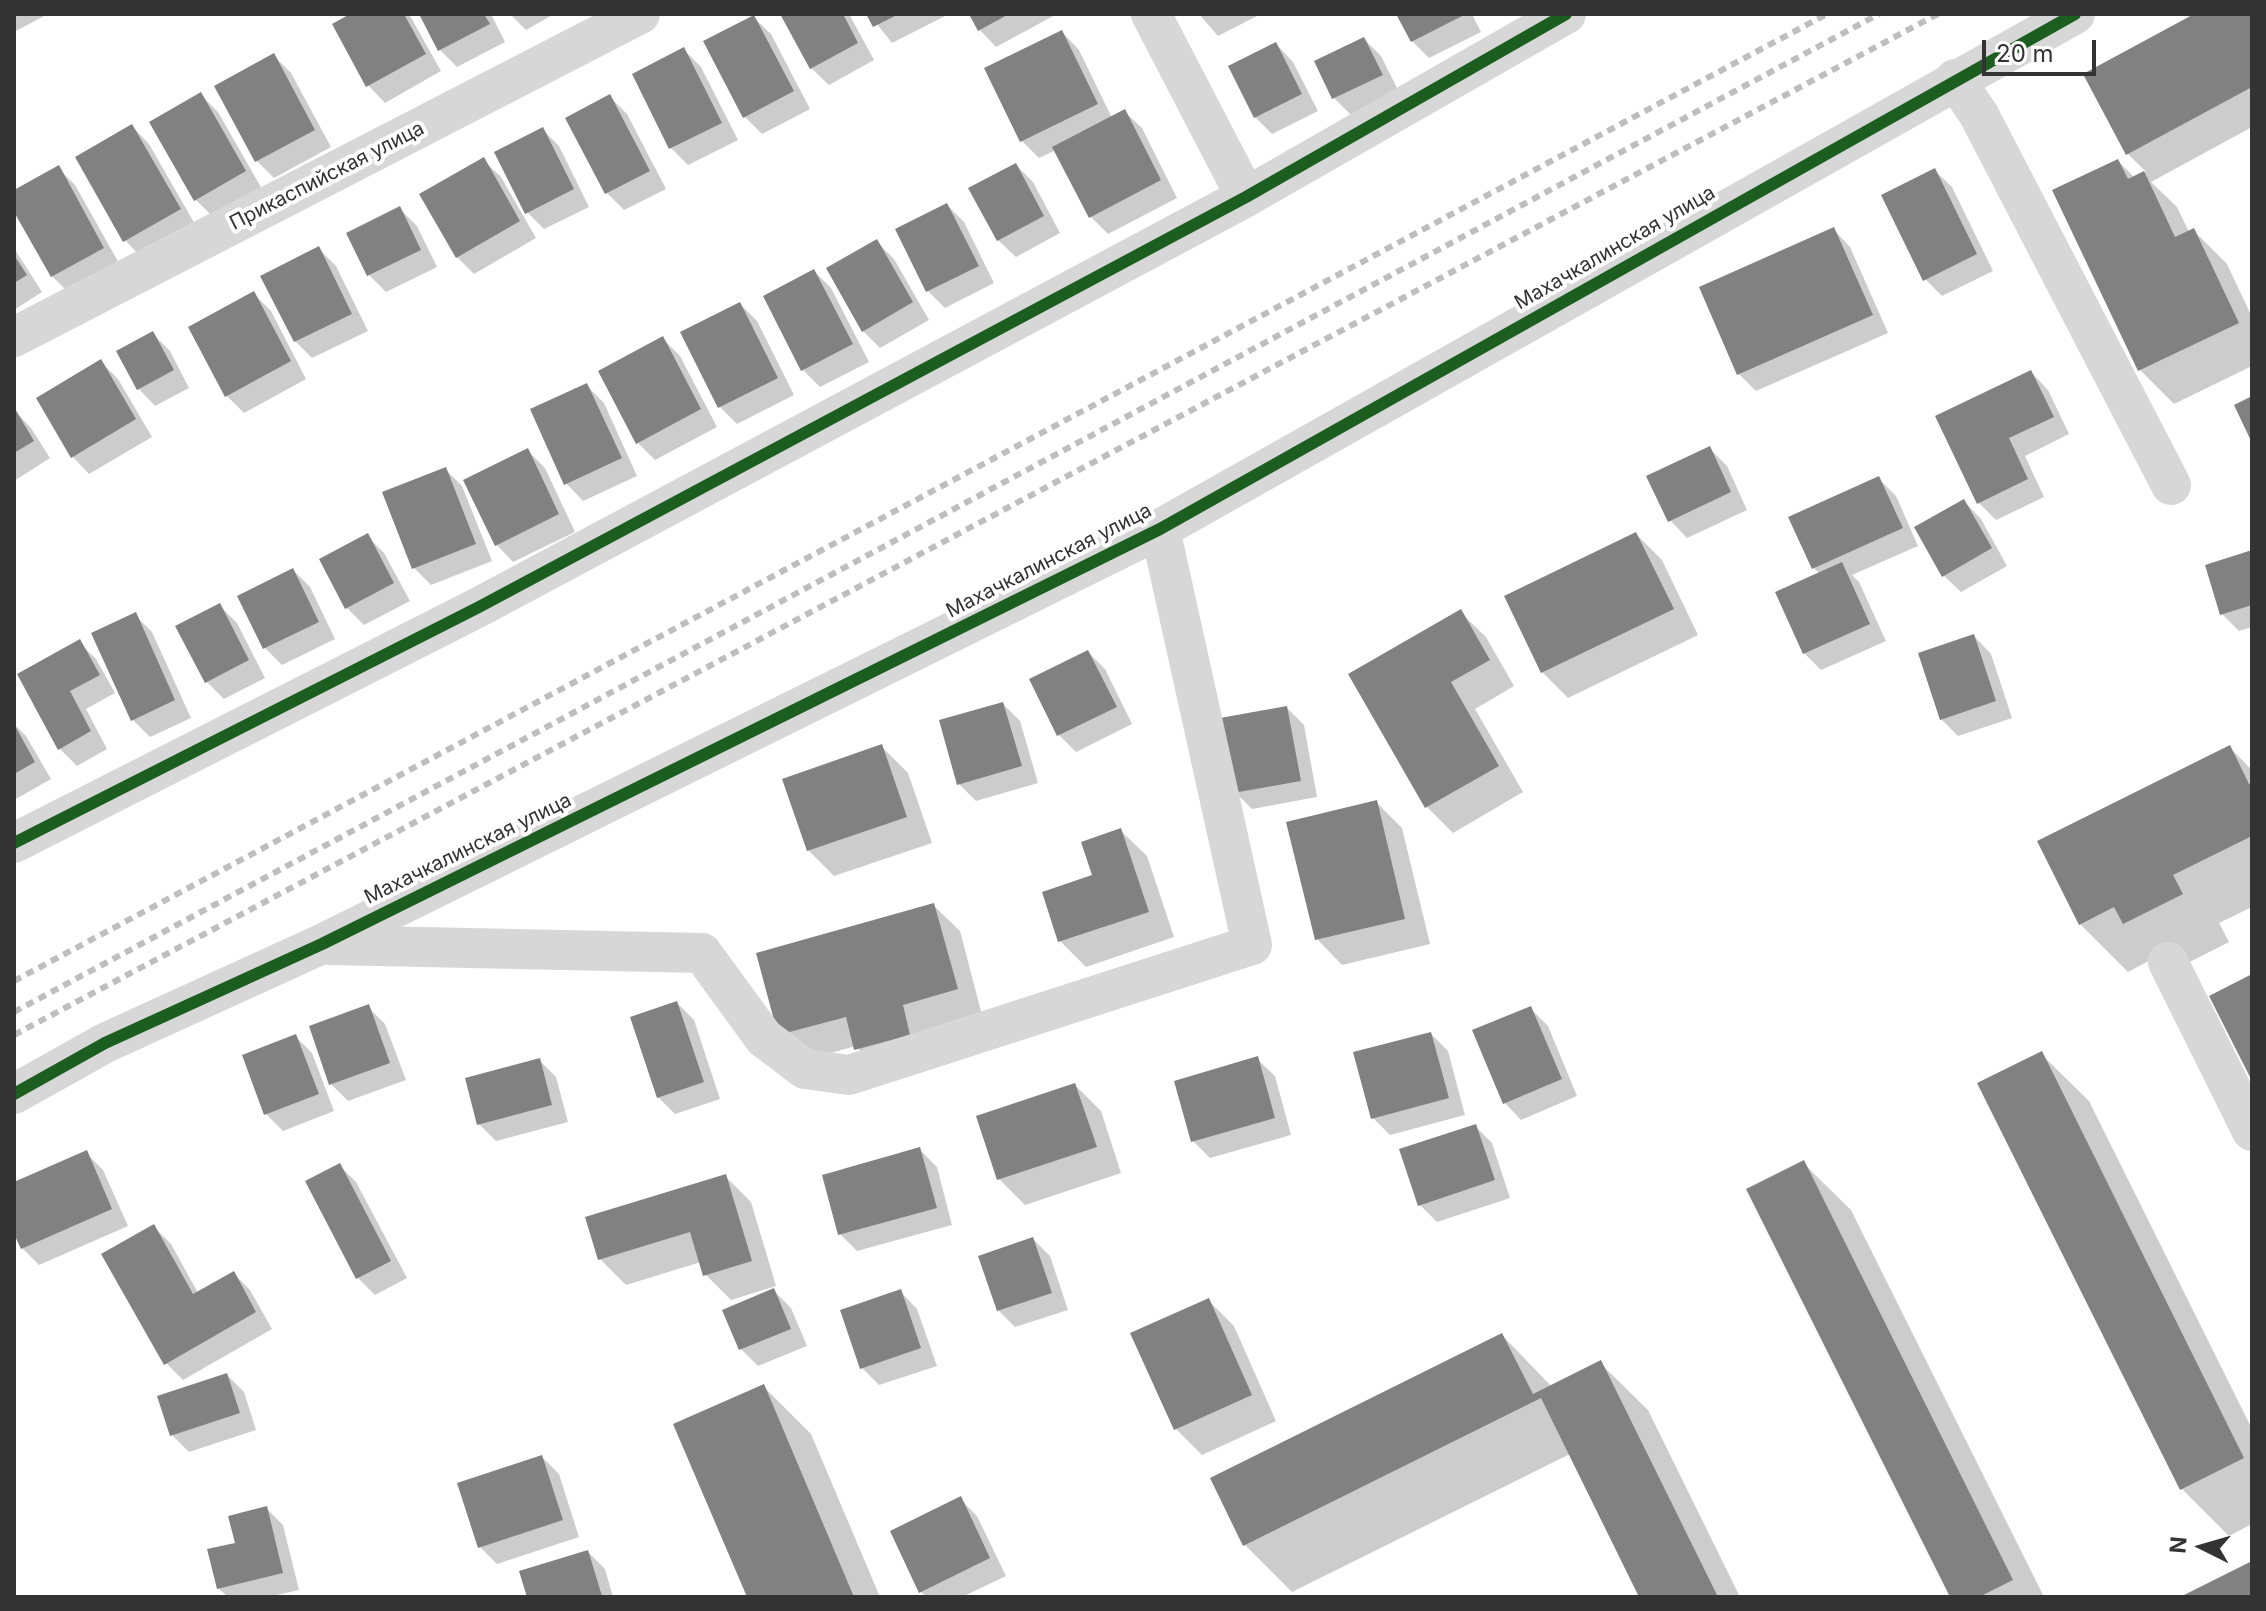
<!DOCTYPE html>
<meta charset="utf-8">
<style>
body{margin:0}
#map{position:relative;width:2266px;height:1611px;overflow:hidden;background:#fff;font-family:Inter,sans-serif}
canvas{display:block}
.frame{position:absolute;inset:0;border:16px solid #333;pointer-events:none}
.north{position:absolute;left:2162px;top:1507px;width:80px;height:80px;-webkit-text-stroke:6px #fff;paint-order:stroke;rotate:275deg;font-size:22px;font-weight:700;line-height:32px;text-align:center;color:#333}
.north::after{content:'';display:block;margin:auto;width:28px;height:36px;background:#333;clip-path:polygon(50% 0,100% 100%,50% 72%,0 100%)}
.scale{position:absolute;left:1982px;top:40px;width:114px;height:36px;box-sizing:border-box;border:4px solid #333;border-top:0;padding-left:10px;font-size:24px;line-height:28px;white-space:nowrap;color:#333;-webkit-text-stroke:6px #fff;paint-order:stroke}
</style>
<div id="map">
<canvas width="2266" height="1611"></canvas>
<div class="frame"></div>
<div class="north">N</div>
<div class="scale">20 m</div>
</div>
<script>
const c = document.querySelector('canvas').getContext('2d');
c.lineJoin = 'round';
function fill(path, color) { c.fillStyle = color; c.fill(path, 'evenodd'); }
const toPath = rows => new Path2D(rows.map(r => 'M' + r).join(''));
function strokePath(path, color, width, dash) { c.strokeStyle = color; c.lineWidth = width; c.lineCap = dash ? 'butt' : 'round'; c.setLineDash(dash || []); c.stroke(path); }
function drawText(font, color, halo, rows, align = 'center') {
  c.font = font + ' Inter,sans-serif'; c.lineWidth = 8; c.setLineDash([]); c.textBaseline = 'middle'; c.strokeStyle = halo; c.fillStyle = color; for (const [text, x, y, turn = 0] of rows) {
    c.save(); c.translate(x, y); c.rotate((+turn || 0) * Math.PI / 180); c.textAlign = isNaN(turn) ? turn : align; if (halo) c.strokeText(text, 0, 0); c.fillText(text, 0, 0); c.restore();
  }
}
const shadow = toPath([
 [14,14,48,14,14,32],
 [354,14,409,14,441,71,385,103,368,85],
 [421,14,491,14,505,42,457,67,440,50],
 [510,14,554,14,526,30],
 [782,14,849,14,874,60,829,85,811,68],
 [869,14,949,14,892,43],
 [971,14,1057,14,996,47,979,29],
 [1199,14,1261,14,1218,36],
 [1398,14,1472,14,1481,32,1429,58,1412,41],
 [2198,14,2252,14,2252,127,2151,182,2177,207,2189,232,2193,230,2227,264,2252,317,2252,366,2174,404,2140,370,2055,191,2118,161,2135,178,2146,172,2128,154,2086,75],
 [753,17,771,34,810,109,762,134,745,117],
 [1062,32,1079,50,1112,118,1124,111,1142,128,1177,198,1108,234,1091,217,1056,150,1039,158,1022,141],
 [1364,39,1381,56,1399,92,1351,115,1334,98],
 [1276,44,1293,62,1318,111,1272,134,1255,117],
 [684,50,701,67,738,140,688,165,671,148,634,75],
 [274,56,291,73,331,147,274,178,257,161],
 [201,95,218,112,262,189,213,217,196,200],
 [610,97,627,114,666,189,624,210,607,193,568,119],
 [132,126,149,144,196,226,142,258,125,240],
 [542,129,559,146,589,207,544,229,527,212],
 [483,160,501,177,536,238,474,274,457,257],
 [1016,165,1033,182,1060,233,1016,257,998,240],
 [58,168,75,185,120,265,69,293,52,276,14,208,14,192],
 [1934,170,1952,187,1993,271,1942,296,1925,279],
 [947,205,964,222,994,283,945,308,928,291],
 [400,209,417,226,437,267,386,292,369,275,349,234],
 [1833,229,1850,247,1888,333,1756,391,1739,374],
 [877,242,894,259,929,320,880,348,863,331],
 [14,248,42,292,14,310],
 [319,249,336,266,368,331,312,358,295,341],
 [814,271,831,288,869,362,820,387,803,370],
 [254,294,271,311,306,379,244,413,227,396],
 [740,304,757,321,794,395,737,424,720,407],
 [153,334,170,351,189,388,155,406,138,388],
 [663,339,680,356,717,427,655,460,638,443],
 [101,362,118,379,152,437,89,474,72,456],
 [2031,372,2048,390,2069,434,2025,456,2044,497,1996,520,1979,503],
 [587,386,604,403,637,476,583,501,566,483],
 [14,410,31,428,50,458,14,481],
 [1710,449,1727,466,1747,510,1687,538,1670,520],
 [528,451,545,468,575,532,513,562,496,544],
 [445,469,462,486,492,561,431,585,414,568],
 [1879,479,1896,496,1918,546,1852,575,1859,582,1886,641,1821,670,1804,653,1820,574,1814,568],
 [1964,501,1981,519,2007,566,1961,592,1943,575],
 [1636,534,1662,560,1698,635,1568,698,1542,672],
 [367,536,384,553,410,601,364,625,347,608],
 [2252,552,2252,627,2239,631,2222,614],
 [293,570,310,587,335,639,282,665,265,648],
 [220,606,237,623,265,678,224,699,207,682],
 [1460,612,1486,637,1514,686,1475,709,1523,792,1453,833,1427,807,1351,675],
 [135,615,152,632,191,718,150,737,132,719],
 [1974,636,1991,654,2012,718,1958,736,1941,719],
 [79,642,96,659,115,693,86,709,107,749,77,766,60,749,19,675],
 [1088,652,1105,669,1132,724,1076,752,1059,735],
 [1003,704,1020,721,1038,783,976,801,959,784],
 [1287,708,1304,725,1317,797,1252,809,1235,792],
 [14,724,26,736,51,779,14,800],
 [882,747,908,773,932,843,834,876,808,850],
 [2229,747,2252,770,2252,907,2219,923,2229,942,2172,971,2158,956,2128,972,2080,924],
 [1376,802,1402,828,1430,944,1342,965,1317,939],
 [1121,831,1147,856,1174,937,1086,967,1060,941],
 [934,906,960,931,982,1015,882,1074,856,1046,805,1060,780,1034],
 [677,1003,694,1020,720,1099,675,1114,658,1097],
 [368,1007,385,1024,406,1080,348,1101,331,1084],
 [1530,1008,1548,1026,1577,1096,1521,1120,1504,1102],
 [1431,1034,1448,1051,1465,1115,1390,1135,1373,1118],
 [295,1036,312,1053,334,1111,283,1131,266,1114],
 [2041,1054,2089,1101,2252,1429,2252,1524,2229,1536,2181,1488],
 [1257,1059,1275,1076,1291,1135,1210,1158,1193,1141],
 [539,1060,556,1077,568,1122,496,1141,479,1124],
 [1075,1085,1101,1111,1121,1173,1025,1205,999,1179],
 [1475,1126,1492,1143,1510,1198,1437,1222,1420,1205],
 [920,1150,937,1167,952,1225,857,1251,840,1234],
 [86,1153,103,1170,128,1226,39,1265,22,1248,14,1229,14,1185],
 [1803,1163,1851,1210,2044,1597,1952,1597],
 [339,1165,356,1182,407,1278,375,1295,358,1278],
 [725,1176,751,1202,776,1286,731,1300,705,1274,701,1262,626,1285,600,1259],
 [154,1227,171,1244,198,1293,233,1273,250,1290,272,1329,183,1380,166,1363],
 [1033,1239,1050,1256,1068,1310,1015,1327,998,1310],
 [774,1291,791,1308,807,1346,758,1366,741,1349],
 [900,1291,917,1309,937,1366,879,1385,862,1368],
 [1208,1300,1234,1326,1276,1421,1202,1455,1176,1429],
 [1502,1335,1552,1387,1600,1363,1648,1410,1740,1597,1641,1597,1570,1454,1292,1592,1245,1545],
 [227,1375,244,1392,256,1430,189,1452,172,1435],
 [764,1387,811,1434,880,1597,749,1597],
 [542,1457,559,1474,579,1537,497,1564,480,1547],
 [960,1499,977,1516,1006,1576,962,1597,927,1597,921,1592],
 [266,1508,283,1525,299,1590,268,1597,228,1597,218,1588],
 [588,1552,605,1569,613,1597,529,1597,521,1573]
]);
const building = toPath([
 [350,14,404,14,426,54,366,87,332,24],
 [419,14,484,14,490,24,438,51],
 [780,14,843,14,858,43,810,69],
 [866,14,899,14,873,27],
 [969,14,1009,14,978,31],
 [1396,14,1466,14,1411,42],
 [2194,14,2252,14,2252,87,2126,155,2083,74],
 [754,15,794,91,743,118,703,41],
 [1062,30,1098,104,1020,142,984,68],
 [1364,37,1383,75,1332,99,1314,61],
 [1276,42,1302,94,1254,118,1228,66],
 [684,47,722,123,669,149,632,74],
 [274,53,315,130,255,162,214,86],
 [201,92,246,171,194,201,149,122],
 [610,94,650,171,605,194,565,118],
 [1125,109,1161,180,1089,218,1052,147],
 [132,124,181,209,123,242,75,157],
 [543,127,574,189,525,214,494,152],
 [484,157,520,221,456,258,419,194],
 [2118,159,2128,179,2144,171,2175,237,2194,228,2239,323,2138,371,2052,190],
 [1016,163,1044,216,997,241,968,188],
 [59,165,104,248,51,277,14,212,14,190],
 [1935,168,1977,254,1923,281,1881,195],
 [947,203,979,266,926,292,895,229],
 [400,206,421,250,367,276,346,233],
 [1834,227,1873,315,1737,375,1699,287],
 [877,239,913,302,862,332,826,268],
 [319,246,352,314,294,342,260,276],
 [14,255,27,275,14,283],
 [814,269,853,344,801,371,763,296],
 [254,291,291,361,225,397,188,327],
 [740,302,778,378,718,408,680,332],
 [153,331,174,370,137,390,116,351],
 [663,336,701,409,636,444,598,371],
 [101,359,136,419,71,458,36,398],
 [2031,370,2054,417,2009,438,2028,479,1977,504,1935,416],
 [587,383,622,458,564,485,530,409],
 [2252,396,2252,443,2234,405],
 [14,407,34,441,14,453],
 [1710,446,1731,492,1668,522,1646,476],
 [528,448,559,514,495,546,463,480],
 [446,467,476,544,412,569,382,492],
 [1879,476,1903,528,1812,569,1788,517],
 [1964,499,1992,548,1942,577,1914,527],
 [1636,532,1674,609,1541,673,1504,596],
 [368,533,394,583,345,609,319,559],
 [2252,550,2252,605,2220,615,2205,565],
 [1842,562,1870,624,1803,654,1775,592],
 [293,568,319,622,263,649,237,596],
 [220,603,249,660,205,683,175,626],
 [1461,609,1490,660,1451,682,1499,766,1425,808,1348,674],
 [136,612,175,700,131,721,91,633],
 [1974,634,1996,701,1940,720,1918,653],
 [80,639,100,675,70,691,91,731,58,750,17,674],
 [1088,650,1117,707,1057,736,1029,679],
 [1003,702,1022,766,957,785,939,720],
 [1287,706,1301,781,1233,793,1220,718],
 [14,724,35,762,14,774],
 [882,744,907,817,807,851,782,779],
 [2230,745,2249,784,2252,783,2252,836,2173,875,2183,894,2123,924,2114,907,2079,925,2037,841],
 [1377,800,1405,919,1315,940,1286,822],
 [1121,828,1149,912,1058,942,1042,892,1092,875,1081,842],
 [934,903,958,989,903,1005,910,1035,854,1050,846,1017,778,1035,756,953],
 [2252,974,2252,1081,2209,996],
 [677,1001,704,1082,657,1098,630,1017],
 [369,1004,390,1063,329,1085,309,1026],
 [1531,1006,1562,1079,1503,1104,1472,1030],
 [1431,1032,1449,1098,1371,1119,1353,1052],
 [296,1034,319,1094,264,1115,242,1055],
 [2042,1051,2244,1458,2180,1490,1977,1083],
 [1258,1056,1275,1118,1191,1142,1174,1081],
 [540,1058,552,1105,477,1125,465,1078],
 [1075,1083,1097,1147,997,1180,976,1116],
 [1476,1124,1495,1180,1418,1206,1399,1149],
 [920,1147,937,1208,838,1235,822,1175],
 [87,1150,112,1209,21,1249,14,1234,14,1182],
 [1804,1160,2013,1580,1979,1597,1950,1597,1746,1189],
 [340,1163,391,1261,356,1279,305,1181],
 [726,1174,752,1261,703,1276,690,1232,598,1260,585,1217],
 [154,1224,193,1294,234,1271,256,1312,164,1365,101,1254],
 [1033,1237,1052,1293,997,1311,978,1256],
 [774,1288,791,1329,739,1350,722,1310],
 [901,1289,921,1348,860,1369,840,1310],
 [1209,1298,1252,1395,1174,1430,1130,1333],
 [1502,1333,1533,1394,1601,1360,1718,1597,1639,1597,1541,1398,1243,1546,1210,1478],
 [227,1373,240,1413,170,1436,157,1396],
 [764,1384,854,1597,747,1597,673,1424],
 [542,1455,563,1520,478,1548,457,1483],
 [961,1496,990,1558,919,1593,890,1531],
 [267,1506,283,1573,217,1589,207,1549,235,1543,228,1516],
 [588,1550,602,1596,527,1597,519,1571],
 [2252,1561,2252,1597,2180,1597]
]);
const minor = toPath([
 [1151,14,1246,197],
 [1955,79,1979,115,2171,485],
 [14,337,640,14],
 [14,843,479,607,1246,197,1566,14],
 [329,945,702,953,764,1038,805,1069,849,1075,1252,945,1160,529],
 [2168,962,2252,1131],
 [14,1094,105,1043,322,944,1160,529,2075,14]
]);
const rail = toPath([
 [14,981,1827,14],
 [14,1012,1879,14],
 [14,1035,1938,14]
]);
const cycleway = toPath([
 [14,843,479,607,1246,197,1566,14],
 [14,1094,105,1043,322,944,1160,529,2075,14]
]);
const streetNames = [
 ["Прикаспийская улица",327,176,-27],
 ["Махачкалинская улица",1615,248,-30],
 ["Махачкалинская улица",1049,561,-27],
 ["Махачкалинская улица",468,849,-26]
];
fill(shadow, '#0003');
fill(building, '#818181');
strokePath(minor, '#d7d7d7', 40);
strokePath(rail, '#bebebe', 6, [8, 6]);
strokePath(cycleway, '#1b5e20', 12);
drawText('20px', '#333', '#fff', streetNames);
</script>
